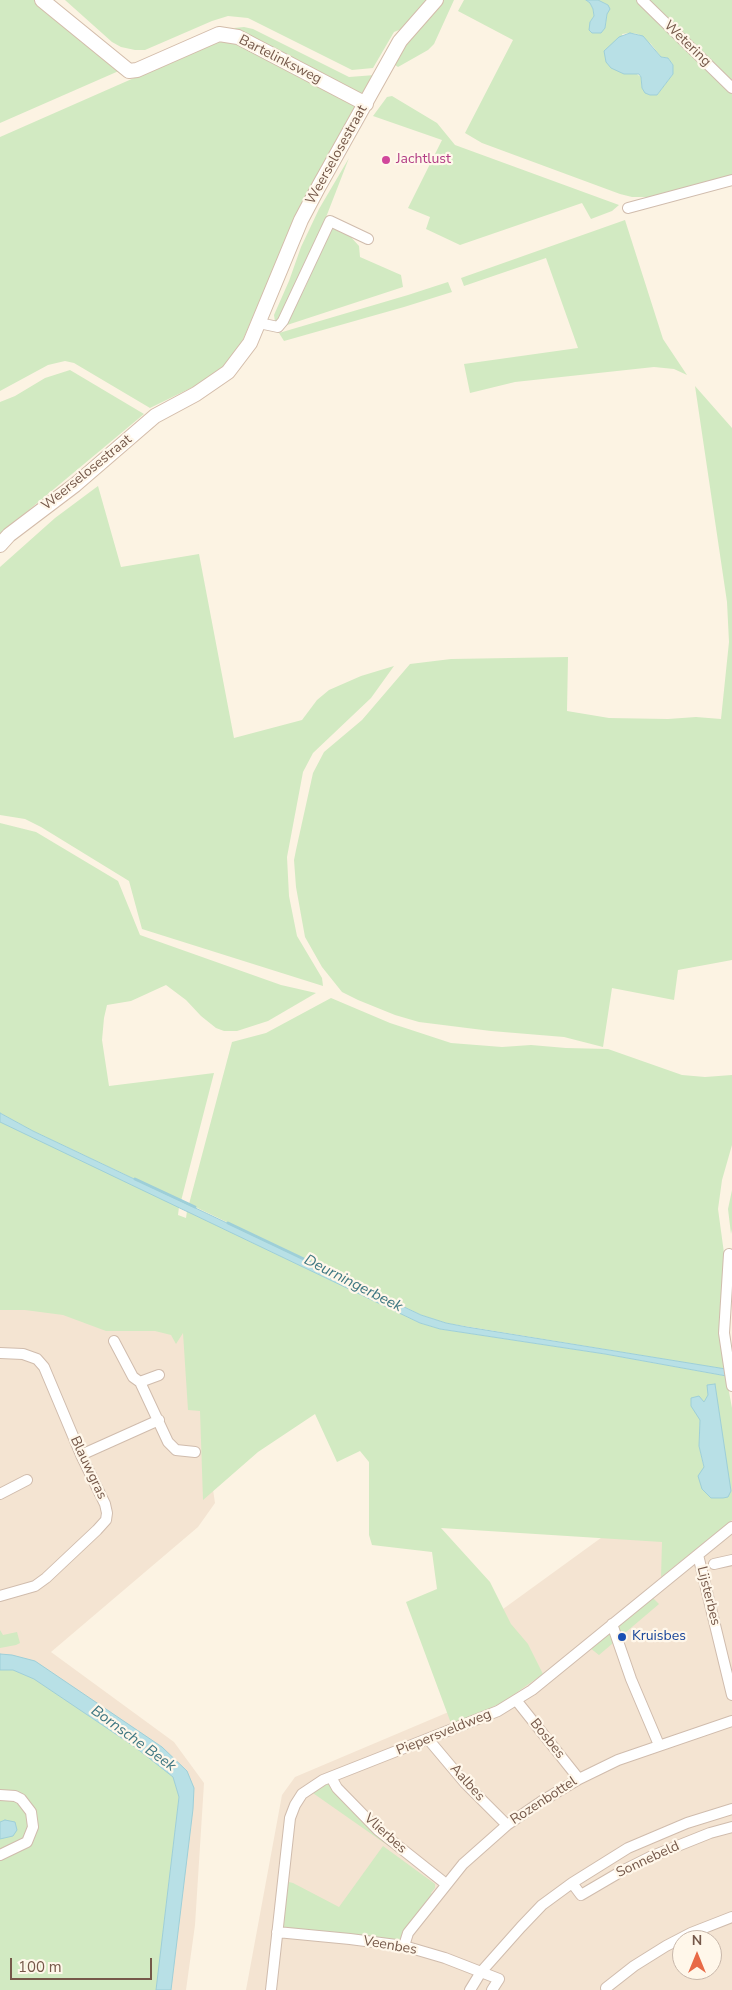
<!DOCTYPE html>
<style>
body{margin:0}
#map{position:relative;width:732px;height:1990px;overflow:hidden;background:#fcf3e3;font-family:"Nunito Sans",sans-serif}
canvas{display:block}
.north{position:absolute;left:672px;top:1930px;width:50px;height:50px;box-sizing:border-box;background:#fff7ea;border:1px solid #c8b7aa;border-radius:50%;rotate:0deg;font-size:14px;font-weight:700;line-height:20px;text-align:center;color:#755849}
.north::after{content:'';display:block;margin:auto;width:18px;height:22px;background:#e86a47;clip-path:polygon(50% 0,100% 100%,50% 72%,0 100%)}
.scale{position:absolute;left:10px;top:1958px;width:142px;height:22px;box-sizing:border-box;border:2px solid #755849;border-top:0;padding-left:6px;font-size:15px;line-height:18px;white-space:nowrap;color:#755849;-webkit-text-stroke:4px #fff7ea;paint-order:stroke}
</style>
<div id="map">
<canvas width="732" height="1990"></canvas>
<div class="north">N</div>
<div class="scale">100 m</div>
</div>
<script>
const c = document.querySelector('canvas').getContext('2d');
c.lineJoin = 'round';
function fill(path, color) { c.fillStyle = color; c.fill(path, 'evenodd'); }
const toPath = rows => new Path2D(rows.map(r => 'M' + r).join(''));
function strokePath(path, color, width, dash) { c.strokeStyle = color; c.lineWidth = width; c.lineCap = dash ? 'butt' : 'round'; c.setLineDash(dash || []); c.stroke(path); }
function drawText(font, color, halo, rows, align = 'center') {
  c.font = font + ' "Nunito Sans",sans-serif'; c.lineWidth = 4.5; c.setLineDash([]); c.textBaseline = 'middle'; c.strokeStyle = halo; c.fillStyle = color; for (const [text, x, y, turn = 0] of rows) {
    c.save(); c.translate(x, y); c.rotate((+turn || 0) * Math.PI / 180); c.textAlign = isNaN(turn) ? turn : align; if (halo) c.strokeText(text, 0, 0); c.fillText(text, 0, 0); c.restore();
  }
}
const residential = toPath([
 [0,1285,188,1320,215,1503,198,1527,51,1652,174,1742,204,1783,195,1925,186,1990,0,1990],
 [732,1496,732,1990,246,1990,282,1795,295,1777,458,1708,459,1641,616,1527],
 [682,1940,712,1940,712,1970,682,1970]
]);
const green = toPath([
 [0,0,38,0,121,70,0,123],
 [65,0,429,0,404,28,394,32,373,68,352,70,248,18,228,16,212,21,145,50,135,50,121,47,112,42],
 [442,0,454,0,434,44,428,50,398,67,395,65,410,38],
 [464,0,586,0,590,3,593,9,594,16,590,22,605,28,608,5,598,0,636,0,732,94,732,177,652,197,632,197,620,194,482,143,465,133,513,40,458,11],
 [630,33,638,34,651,44,661,57,668,58,673,65,673,74,657,95,650,95,642,88,641,77,635,73,622,34],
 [648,0,732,0,732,82],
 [244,27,253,29,349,77,375,75,366,93,355,93,234,28],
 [218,41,233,43,346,97,353,102,357,110,312,184,294,220,242,342,224,366,197,385,150,408,74,363,65,361,48,365,0,391,0,137],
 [392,96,437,123,455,145,619,205,612,211,591,219,582,203,460,245,426,229,430,217,408,208,442,140,373,116,387,97],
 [349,158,323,225,281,316,275,322,274,315,289,281,301,247,319,209],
 [625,220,663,339,687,375,674,369,654,367,515,382,470,393,464,364,578,348,546,258,464,286,461,278],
 [331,228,350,236,359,246,360,257,401,275,403,287,284,326,305,288],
 [448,282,452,292,404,307,284,341,279,333,408,295],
 [70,370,144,414,0,534,0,402,15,396,45,378],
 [695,386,732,428,732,960,678,970,674,1000,612,988,603,1047,564,1037,491,1031,419,1022,395,1015,358,1000,342,992,322,967,305,937,296,887,294,860,296,850,313,773,324,752,362,720,410,664,451,659,568,657,567,711,609,718,668,719,696,717,721,719,729,642,727,602],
 [98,486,121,567,199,554,234,738,302,720,317,700,329,690,361,676,394,666,371,698,313,753,303,772,287,857,289,896,297,936,322,978,323,986,142,929,129,881,41,827,25,819,0,815,0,567,55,518],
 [0,823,36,832,118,881,140,935,281,985,316,993,268,1021,237,1031,224,1031,216,1028,201,1016,186,1000,166,985,131,1001,107,1005,104,1018,102,1040,109,1086,214,1073,181,1201,33,1131,0,1113],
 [331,998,390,1023,451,1043,502,1047,531,1045,566,1048,608,1049,682,1075,705,1077,732,1075,732,1145,722,1180,718,1209,724,1253,725,1369,446,1323,421,1315,189,1204,232,1042,266,1033],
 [0,1121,179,1207,178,1215,186,1218,187,1211,420,1323,440,1329,605,1354,726,1376,732,1408,732,1520,661,1577,662,1542,441,1528,490,1582,511,1624,528,1644,543,1674,503,1702,452,1726,406,1602,437,1589,432,1552,372,1545,369,1535,369,1462,360,1451,337,1462,315,1414,258,1452,203,1500,200,1411,188,1410,183,1333,176,1344,171,1335,155,1331,106,1331,63,1315,25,1310,0,1310],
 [708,1396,728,1497,711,1498,699,1446,700,1420,704,1402],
 [732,1190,732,1229,731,1234,728,1209],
 [652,1597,659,1604,599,1655,590,1648],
 [0,1630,3,1635,17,1632,20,1643,16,1645,0,1648],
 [0,1670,13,1670,34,1679,135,1747,173,1777,179,1797,156,1990,0,1990],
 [327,1783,330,1784,390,1847,310,1791],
 [383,1846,435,1884,435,1888,431,1893,433,1895,400,1939,397,1940,279,1929,285,1884,289,1882,293,1883,339,1907]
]);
const water = toPath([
 [586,0,598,0,608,5,610,9,607,14,605,28,601,33,592,33,589,30,590,22,594,16,593,9,590,3,586,0],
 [630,33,643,36,661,57,668,58,673,65,673,74,657,95,650,95,645,93,642,88,641,77,639,74,624,74,611,68,606,62,604,51,619,37,630,33],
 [0,1113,33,1131,421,1315,446,1323,467,1327,732,1370,732,1377,605,1354,440,1329,420,1323,0,1122,0,1113],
 [715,1384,731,1491,728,1497,723,1498,711,1498,702,1489,698,1476,704,1467,699,1446,700,1420,691,1406,691,1398,699,1396,704,1402,708,1395,707,1385,715,1384],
 [0,1654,12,1655,35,1661,162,1747,187,1771,194,1788,193,1809,171,1990,156,1990,179,1797,173,1777,135,1747,34,1679,13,1670,0,1670,0,1654],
 [5,1820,15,1822,17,1830,13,1836,0,1839,0,1822,5,1820]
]);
const stream = toPath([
 [135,1179,195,1207],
 [228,1223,369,1290]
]);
const street = toPath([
 [642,0,732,88],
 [628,208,732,180],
 [259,323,278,327,283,321,330,221,368,239],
 [729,1254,724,1333,732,1386],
 [114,1341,133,1377,140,1382,168,1442,176,1450,195,1452],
 [0,1353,23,1354,37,1359,44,1367,81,1455,105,1504,107,1513,106,1520,97,1530,46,1578,35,1586,0,1596],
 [140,1382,159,1375],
 [81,1455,159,1420],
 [0,1494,27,1480],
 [698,1555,732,1695],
 [714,1564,732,1560],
 [612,1624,631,1679,659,1745],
 [516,1700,579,1779],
 [428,1739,465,1783,507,1825],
 [331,1777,337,1788,378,1830,446,1884],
 [0,1795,15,1796,21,1799,31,1812,33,1827,27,1842,0,1855],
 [572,1883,581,1895,622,1871,650,1857,710,1833,732,1827],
 [277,1932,350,1939,404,1946,445,1958,499,1979,492,1990],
 [404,1946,408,1933,463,1864,507,1825,542,1801,579,1779,618,1760,732,1721],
 [606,1988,634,1966,666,1946,691,1933,732,1917],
 [271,1990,290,1818,295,1805,302,1794,323,1780,498,1711,532,1690,732,1527],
 [470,1990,481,1972,521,1927,542,1905,572,1883,628,1848,687,1823,732,1809]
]);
const secondary = toPath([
 [42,0,129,71,137,70,219,34,238,37,366,104],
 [0,545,9,535,75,485,155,416,196,394,228,372,250,343,301,220,319,186,400,41,436,0]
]);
const markers = [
 [386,160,5,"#d1479c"],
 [622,1637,5,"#1a4fb4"]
];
const streetNames = [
 ["Wetering",687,44,44],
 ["Bartelinksweg",280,60,27],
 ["Weerselosestraat",337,155,-61],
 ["Weerselosestraat",87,473,-39],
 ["Blauwgras",88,1468,65],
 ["Lijsterbes",708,1596,76],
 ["Piepersveldweg",444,1733,-22],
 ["Bosbes",547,1739,51],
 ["Aalbes",467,1783,48],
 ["Rozenbottel",544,1801,-33],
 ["Vlierbes",385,1834,42],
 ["Sonnebeld",648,1860,-25],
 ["Veenbes",390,1946,10]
];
const hotelNames = [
 ["Jachtlust",396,160]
];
const transitNames = [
 ["Kruisbes",632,1637]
];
const waterNames = [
 ["Deurningerbeek",353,1284,27],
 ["Bornsche Beek",133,1739,36]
];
fill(residential, '#f4e4d2');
fill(green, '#d2eac2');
fill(water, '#b8e0e6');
strokePath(water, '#9ecfd8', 1);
strokePath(stream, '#9ecfd8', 3);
strokePath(street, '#d0bcad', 12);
strokePath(secondary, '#d3bcaa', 16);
strokePath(street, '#fff', 10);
strokePath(secondary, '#fff', 14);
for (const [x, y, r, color] of markers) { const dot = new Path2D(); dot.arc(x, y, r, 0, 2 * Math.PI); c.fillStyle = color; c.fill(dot); strokePath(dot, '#fff7ea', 2); }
drawText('14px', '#755849', '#fff7ea', streetNames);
drawText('14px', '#b23c85', '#fff7ea', hotelNames, 'left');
drawText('14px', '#164399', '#fff7ea', transitNames, 'left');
drawText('italic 15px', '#3f7782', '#fff7ea', waterNames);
</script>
